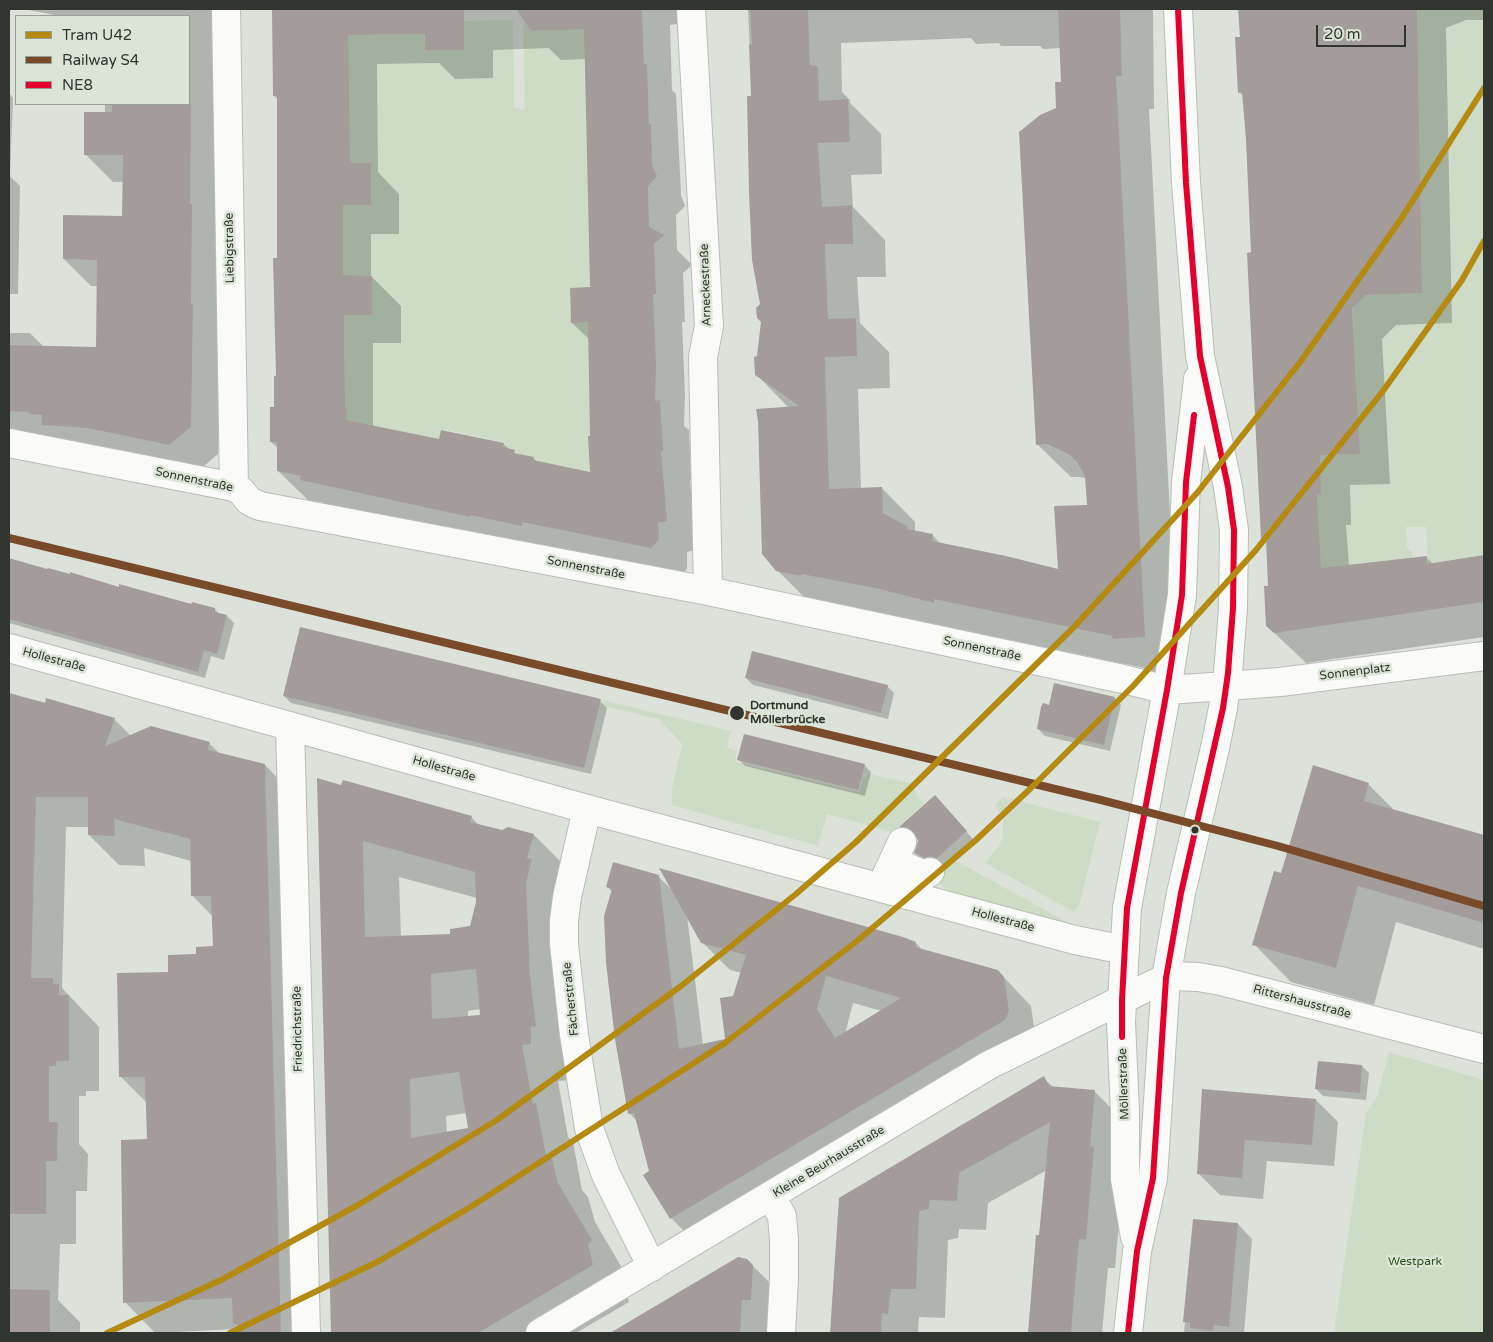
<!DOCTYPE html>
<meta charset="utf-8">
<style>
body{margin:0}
#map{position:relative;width:1493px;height:1342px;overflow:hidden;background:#dce2da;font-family:"Varela Round",sans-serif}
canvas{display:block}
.frame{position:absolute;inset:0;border:10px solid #31352f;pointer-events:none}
.legend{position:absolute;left:15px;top:15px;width:175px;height:90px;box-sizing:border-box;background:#dbe5d7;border:1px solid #979f94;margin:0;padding:6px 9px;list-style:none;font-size:15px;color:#31352f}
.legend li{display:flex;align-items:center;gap:10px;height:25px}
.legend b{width:25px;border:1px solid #979f94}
.scale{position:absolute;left:1316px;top:25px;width:90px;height:22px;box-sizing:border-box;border:2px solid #31352f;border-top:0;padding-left:6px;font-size:15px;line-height:18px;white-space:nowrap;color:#31352f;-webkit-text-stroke:4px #dbe5d7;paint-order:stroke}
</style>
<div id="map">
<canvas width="1493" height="1342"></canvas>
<div class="frame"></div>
<ul class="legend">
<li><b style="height:6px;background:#b48b10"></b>Tram U42</li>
<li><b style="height:6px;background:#7a4b2a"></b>Railway S4</li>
<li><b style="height:6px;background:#e4002b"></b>NE8</li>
</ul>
<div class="scale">20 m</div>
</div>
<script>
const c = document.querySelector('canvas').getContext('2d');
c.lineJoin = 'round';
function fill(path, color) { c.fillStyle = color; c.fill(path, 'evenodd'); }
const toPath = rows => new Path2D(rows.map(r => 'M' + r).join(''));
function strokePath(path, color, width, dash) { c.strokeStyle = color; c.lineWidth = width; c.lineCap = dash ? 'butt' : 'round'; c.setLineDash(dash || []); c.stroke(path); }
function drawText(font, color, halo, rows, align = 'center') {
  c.font = font + ' "Varela Round",sans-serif'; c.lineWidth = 5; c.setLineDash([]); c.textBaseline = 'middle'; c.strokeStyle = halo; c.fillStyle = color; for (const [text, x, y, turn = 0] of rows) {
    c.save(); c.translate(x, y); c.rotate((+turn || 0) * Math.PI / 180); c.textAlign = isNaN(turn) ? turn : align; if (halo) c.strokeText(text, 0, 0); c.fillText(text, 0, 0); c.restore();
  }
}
const green = toPath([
 [576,9,608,9,608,24,584,57,590,287,571,323,592,322,589,367,589,403,603,435,588,436,589,454,624,478,550,464,549,467,503,447,503,442,442,429,439,439,366,424,364,429,345,425,347,408,335,407,345,386,344,315,372,315,372,276,343,275,343,205,371,205,343,163,345,21,364,35,396,35,424,29,425,50,464,49,464,21,513,20,514,108,525,110,523,20,531,31,545,31,577,22],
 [1417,9,1484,9,1484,555,1428,564,1426,527,1406,527,1407,547,1413,553,1410,561,1360,563,1322,590,1317,495,1321,494,1321,478,1314,450,1326,449,1334,455,1360,454,1352,296,1422,293],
 [603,700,731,731,727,748,737,751,735,762,859,792,863,778,865,779,867,773,913,784,913,789,917,792,917,795,924,803,892,832,827,814,818,846,672,805,672,789,682,744,659,719,602,706],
 [1003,797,1100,822,1080,903,1074,912,985,863,1000,844,1003,836,1003,819,995,805],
 [950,860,958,862,1067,922,1062,927,960,898,946,891,939,881,939,867,946,861],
 [1389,1052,1484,1080,1484,1333,1334,1333,1366,1113,1378,1095]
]);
const shadow = toPath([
 [23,9,224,9,214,37,213,118,219,124,220,333,218,454,197,472,9,438,9,333,30,333,44,347,97,349,98,286,91,286,64,259,123,217,124,182,113,182,85,154,105,113,105,104,189,104,189,16,60,16],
 [278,9,677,9,678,24,670,25,672,90,676,94,681,195,685,206,676,215,677,250,692,265,683,273,685,322,682,322,685,395,684,426,689,430,691,480,690,480,695,550,687,552,687,569,680,576,330,508,325,503,308,500,278,471,278,448,271,442,277,377,278,100,274,96],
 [549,48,561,60,586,59,591,288,572,323,590,340,591,473,537,462,533,458,519,456,503,444,440,440,373,426,373,343,401,343,401,306,371,276,371,234,399,234,399,194,378,172,377,64,439,63,455,79,493,78,493,50],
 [748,9,1153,9,1154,109,1149,109,1178,670,1148,672,1144,668,967,631,967,635,811,604,777,570,789,408,757,375,762,322],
 [971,38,976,44,999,43,1001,46,1040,46,1043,49,1061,48,1063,83,1057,109,1037,444,1071,477,1081,477,1087,479,1089,506,1060,570,941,544,933,536,915,532,915,522,882,488,861,489,858,389,890,388,889,352,860,323,857,277,886,277,885,240,853,207,851,175,882,174,881,134,850,103,850,100,842,92,841,43],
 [1240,9,1484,9,1484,20,1466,20,1446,28,1452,323,1396,325,1382,339,1390,484,1350,485,1351,525,1346,525,1349,566,1426,557,1433,564,1484,556,1484,637,1306,663,1267,626,1269,587,1267,543,1262,538,1252,253,1244,97,1239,92,1241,38],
 [9,93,13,98,10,176,20,186,18,294,9,294],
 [9,560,120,589,215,609,219,614,227,616,234,623,224,660,211,656,205,678,9,623],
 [746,678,887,686,894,693,888,719,753,685],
 [9,694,114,719,131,736,209,743,220,754,265,765,295,796,310,1333,235,1333,235,1329,155,1333,125,1302,148,1140,147,1103,121,1077,169,973,197,955,214,948,213,917,192,895,191,861,144,848,145,866,119,865,89,835,89,827,66,827,62,988,99,1027,99,1091,86,1091,86,1096,79,1096,79,1144,88,1154,87,1191,76,1191,76,1244,60,1244,58,1300,80,1322,80,1333,9,1333],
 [284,696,600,701,607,708,591,774,291,703],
 [1114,698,1121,705,1110,751,1045,736,1038,729,1050,706],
 [738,759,864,765,871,772,865,796,745,766],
 [318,780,471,817,479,825,502,832,534,835,571,872,568,1080,558,1081,568,1137,573,1142,582,1190,588,1197,595,1222,628,1278,624,1281,629,1302,576,1333,332,1333],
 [399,877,477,898,471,927,451,936,401,937],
 [481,1009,482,1016,468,1017,468,1011],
 [467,1113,470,1129,447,1133,446,1116],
 [1368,784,1395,811,1484,836,1484,949,1396,922,1374,1005,1291,982,1254,944],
 [942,804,973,839,944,865,923,860,915,853,919,841,916,834,908,833,901,827],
 [658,876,670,888,903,938,916,943,923,951,998,971,1031,1006,1036,1040,699,1246,671,1218,650,1172,637,1121,629,1113,612,892,608,887],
 [687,916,702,942,730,970,742,973,734,997,727,1040,703,1045],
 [853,1003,882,1011,845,1034],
 [1362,1066,1369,1073,1366,1100,1323,1096,1316,1089],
 [1044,1078,1054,1088,1095,1092,1124,1121,1123,1177,1115,1268,1108,1268,1102,1333,1029,1333,1037,1236,1040,1236,1047,1170,988,1203,986,1230,959,1229,958,1238,948,1240,945,1318,919,1317,918,1333,831,1333,840,1198],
 [1203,1091,1316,1100,1338,1122,1334,1166,1267,1161,1263,1199,1220,1195,1198,1173],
 [1194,1220,1238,1224,1252,1239,1244,1333,1184,1333],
 [739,1258,752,1265,785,1298,773,1333,612,1333]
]);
const building = toPath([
 [272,9,464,9,464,50,425,50,425,34,348,35,350,163,371,163,371,205,343,205,343,275,372,276,372,315,344,315,345,408,347,408,346,420,439,439,441,430,504,443,503,447,515,450,514,453,534,457,533,460,590,472,588,436,590,436,588,322,571,323,570,288,590,287,584,29,531,31,516,9,642,9,644,64,647,64,649,124,651,124,652,165,657,176,648,186,649,227,664,235,654,244,656,294,653,294,656,365,655,401,660,400,663,451,661,451,667,521,658,523,659,540,651,548,522,522,522,526,470,515,470,517,300,480,301,476,277,471,277,442,270,442,270,407,274,407,274,376,276,376,273,258,277,258,277,96,273,96],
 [750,9,808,9,810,65,818,66,819,101,848,99,850,142,818,143,822,207,852,205,853,244,825,244,828,319,856,318,857,356,825,357,829,489,882,487,883,513,908,527,907,529,933,534,932,541,1006,556,1058,569,1054,506,1087,505,1085,476,1077,462,1070,455,1047,444,1036,445,1019,132,1040,115,1056,108,1055,82,1061,82,1058,9,1120,9,1122,76,1116,76,1145,637,1113,639,1112,636,934,599,934,603,875,588,801,574,801,576,776,571,762,554,758,421,756,409,799,406,755,375,754,357,757,356,761,322,757,318,756,308,760,304,752,260,749,192,747,96,751,96,749,44,752,45],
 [1238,9,1417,9,1422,293,1366,295,1352,308,1360,454,1320,455,1321,495,1317,495,1321,568,1427,556,1427,564,1484,555,1484,602,1274,633,1266,626,1264,586,1268,586,1266,539,1261,539,1247,253,1251,252,1246,139,1242,92,1238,93,1235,37,1240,37],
 [112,104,191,104,190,204,192,204,191,304,193,304,191,427,169,445,88,428,42,425,42,415,29,414,29,412,9,411,9,345,96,347,97,260,63,259,63,215,122,216,123,155,84,155,84,112,112,112],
 [9,558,47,569,48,568,70,574,70,572,119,587,119,584,191,604,192,602,215,608,215,612,227,615,217,654,204,650,198,672,9,619],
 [300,627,601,699,584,768,283,696],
 [752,651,888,685,881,713,745,678],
 [1054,683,1115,697,1104,745,1037,729,1041,707,1043,703,1049,705],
 [9,693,45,703,46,698,115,718,105,746,151,726,210,742,208,750,265,764,281,1333,238,1333,238,1324,233,1324,232,1298,123,1303,121,1140,147,1139,145,1077,119,1077,117,973,168,972,168,955,196,954,196,947,213,946,211,896,191,896,190,839,114,819,115,836,88,835,88,797,36,797,31,978,53,978,53,984,59,984,59,995,69,995,69,1061,56,1061,56,1066,49,1066,49,1122,58,1122,57,1161,46,1161,46,1214,9,1214],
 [744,734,865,764,858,790,737,760],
 [1313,765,1369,783,1364,801,1484,835,1484,923,1358,886,1336,968,1252,945,1274,871,1281,873],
 [317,778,341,785,343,780,472,816,470,822,502,830,508,827,534,834,527,858,532,859,526,883,530,975,536,1026,531,1027,531,1044,522,1045,533,1104,536,1103,547,1160,552,1158,558,1183,592,1240,588,1244,593,1265,478,1333,331,1333],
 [363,841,475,872,476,902,470,926,450,929,450,934,365,937],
 [476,969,480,1015,432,1019,431,974],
 [459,1072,468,1128,411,1138,410,1079],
 [935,795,967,831,937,858,930,856,925,858,914,853,918,841,914,833,908,828,899,827],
 [613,862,659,875,679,1049,725,1039,720,998,733,996,746,955,701,943,659,868,903,937,916,942,915,947,998,970,1004,977,1009,1011,1005,1020,670,1219,643,1175,649,1171,634,1113,628,1114,615,1039,606,963,604,916,612,889,606,887],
 [826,976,901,998,835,1038,817,1009],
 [1318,1061,1362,1065,1360,1093,1315,1089],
 [1044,1076,1049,1086,1095,1090,1090,1146,1094,1147,1086,1240,1079,1239,1071,1333,1028,1333,1036,1235,1039,1235,1050,1122,959,1173,957,1201,930,1200,929,1209,919,1211,916,1289,891,1289,888,1314,882,1313,881,1333,830,1333,839,1198],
 [1202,1089,1316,1099,1312,1145,1245,1140,1242,1178,1197,1174],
 [1193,1219,1238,1223,1229,1327,1214,1325,1213,1331,1190,1328,1190,1323,1183,1322],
 [738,1257,747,1259,753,1265,751,1300,742,1300,740,1333,610,1333],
 [9,1289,50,1290,50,1333,9,1333]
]);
const street = toPath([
 [226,9,234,487],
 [691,9,709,326,703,357,708,591],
 [9,443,234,487,241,491,249,501,260,506,708,591,1123,679,1167,690],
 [9,648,587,809,1075,940,1125,950],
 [1226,686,1280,682,1484,656],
 [290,726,306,1333],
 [587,809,567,897,564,921,564,944,574,1035,589,1128,606,1175,652,1267],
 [893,861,925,875,930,872],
 [881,887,902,842],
 [771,1197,782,1216,784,1240,784,1278,781,1333],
 [540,1333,989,1065,1166,978,1173,976,1198,977,1221,981,1484,1049]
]);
const secondary = toPath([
 [1167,690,1226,686],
 [1135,1237,1125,1179,1125,1113,1121,1022,1127,908,1167,690,1182,595,1186,482,1198,379],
 [1128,1333,1137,1251,1153,1178,1166,978,1181,893,1215,748,1223,708,1228,673,1233,608,1234,530,1228,487,1200,356,1186,183,1178,9]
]);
const bus1 = toPath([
 [1122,1037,1122,1000,1127,908,1167,690,1182,595,1186,482,1194,415],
 [1128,1333,1137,1251,1153,1178,1166,978,1181,893,1223,708,1228,673,1233,608,1234,530,1228,487,1200,356,1186,183,1178,9]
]);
const rail1 = toPath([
 [9,538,1101,800,1278,846,1484,906]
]);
const tram1 = toPath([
 [107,1333,223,1279,358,1205,497,1120,681,986,796,894,856,842,1073,628,1197,493,1301,361,1401,219,1484,88],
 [230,1333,379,1261,472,1206,725,1043,857,941,976,840,1031,788,1133,686,1256,550,1383,391,1462,280,1484,241]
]);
const markers = [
 [737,713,8,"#31352f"],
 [1195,830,4.5,"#31352f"]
];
const streetNames = [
 ["Liebigstraße",230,248,-91],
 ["Arneckestraße",706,285,-92],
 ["Sonnenstraße",194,480,12],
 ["Sonnenstraße",586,568,11],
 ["Sonnenstraße",982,649,12],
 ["Hollestraße",54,660,15],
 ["Sonnenplatz",1355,672,-7],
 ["Hollestraße",444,769,16],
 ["Hollestraße",1003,920,15],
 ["Fächerstraße",571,999,-96],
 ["Rittershausstraße",1302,1002,15],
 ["Friedrichstraße",298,1029,-91],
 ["Möllerstraße",1124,1084,-92],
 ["Kleine Beurhausstraße",829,1162,-31]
];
const stopNames = [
 ["Dortmund",750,706],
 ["Möllerbrücke",750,720]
];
const parkNames = [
 ["Westpark",1415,1262]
];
fill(green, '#cedcc7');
fill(shadow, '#0003');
fill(building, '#a49c9b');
strokePath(street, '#b9beb7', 30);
strokePath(secondary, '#b9beb7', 30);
strokePath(street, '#fafbf9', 28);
strokePath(secondary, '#fafbf9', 28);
strokePath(bus1, '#e4002b', 6);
strokePath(rail1, '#7a4b2a', 8);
strokePath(tram1, '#b48b10', 6);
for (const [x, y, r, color] of markers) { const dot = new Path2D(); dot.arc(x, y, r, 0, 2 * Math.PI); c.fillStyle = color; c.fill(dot); strokePath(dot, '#dbe5d7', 2); }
drawText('12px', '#31352f', '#dbe5d7', streetNames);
drawText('bold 12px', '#31352f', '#dbe5d7', stopNames, 'left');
drawText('12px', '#2c5315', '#dbe5d7', parkNames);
</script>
